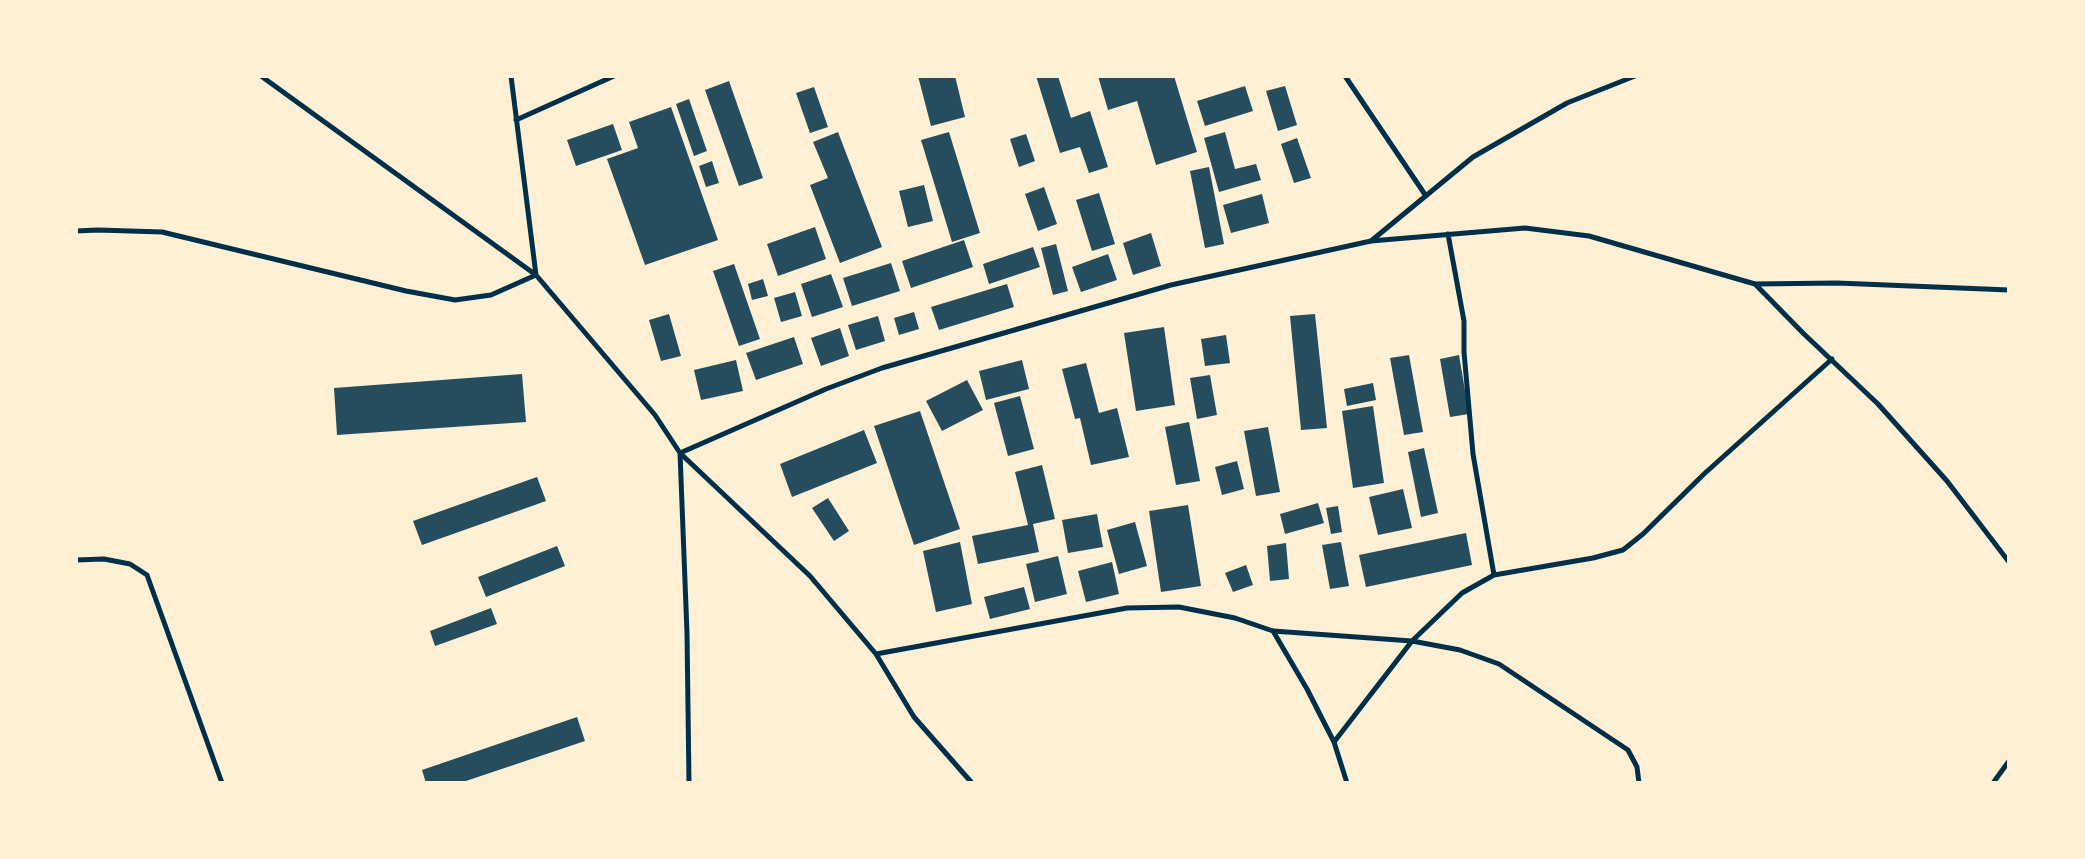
<!DOCTYPE html>
<style>
body{margin:0}
#map{position:relative;width:2085px;height:859px;overflow:hidden;background:#fdf0d5;font-family:Ubuntu,sans-serif}
canvas{display:block}
.frame{position:absolute;inset:0;border:78px solid #fdf0d5;pointer-events:none}
</style>
<div id="map">
<canvas width="2085" height="859"></canvas>
<div class="frame"></div>
</div>
<script>
const c = document.querySelector('canvas').getContext('2d');
c.lineJoin = 'round';
function fill(path, color) { c.fillStyle = color; c.fill(path, 'evenodd'); }
const toPath = rows => new Path2D(rows.map(r => 'M' + r).join(''));
function strokePath(path, color, width, dash) { c.strokeStyle = color; c.lineWidth = width; c.lineCap = dash ? 'butt' : 'round'; c.setLineDash(dash || []); c.stroke(path); }
const building = toPath([
 [918,76,955,76,965,117,931,126],
 [1036,76,1058,76,1071,118,1090,111,1108,167,1089,173,1080,147,1060,153],
 [1098,76,1174,76,1197,152,1156,165,1137,101,1108,110],
 [729,81,763,178,739,186,705,90],
 [1245,86,1253,111,1205,126,1197,101],
 [1285,86,1297,125,1278,131,1266,91],
 [814,87,828,127,810,133,796,93],
 [689,99,707,151,694,156,676,104],
 [671,107,718,240,645,265,607,159,638,148,629,122],
 [613,124,622,150,576,166,567,140],
 [838,132,882,247,840,263,810,185,828,178,813,142],
 [949,132,980,233,952,242,921,140],
 [1225,132,1235,169,1256,164,1261,180,1219,192,1204,138],
 [1026,134,1035,161,1019,167,1010,139],
 [1297,138,1311,178,1294,183,1281,144],
 [712,161,719,183,706,187,699,166],
 [1209,167,1224,244,1205,248,1190,171],
 [924,185,933,221,908,227,899,191],
 [1044,187,1057,224,1038,231,1025,194],
 [1099,193,1115,244,1092,251,1076,200],
 [1262,194,1269,223,1231,233,1223,205],
 [815,227,826,259,778,276,767,244],
 [1151,233,1161,266,1133,275,1123,243],
 [964,240,973,267,911,288,902,261],
 [1056,244,1068,291,1053,295,1041,248],
 [1033,247,1040,267,989,284,983,264],
 [1108,254,1117,280,1081,292,1072,267],
 [891,263,900,291,852,306,843,278],
 [734,264,760,339,739,346,713,271],
 [831,274,843,307,812,317,801,284],
 [763,279,768,296,752,300,748,284],
 [1007,284,1014,307,939,330,931,307],
 [795,292,802,316,781,322,774,298],
 [914,312,919,329,899,335,894,318],
 [669,314,681,356,661,361,649,320],
 [1315,314,1327,428,1301,430,1290,316],
 [878,316,885,341,856,350,848,325],
 [1164,327,1175,405,1136,411,1124,333],
 [840,328,849,356,821,366,811,338],
 [1226,335,1230,363,1205,366,1201,339],
 [794,337,803,364,756,380,746,353],
 [1409,355,1423,432,1404,435,1390,358],
 [1459,355,1469,414,1450,417,1440,359],
 [736,360,743,391,701,400,694,370],
 [1022,360,1029,389,986,400,979,371],
 [1086,363,1099,413,1117,408,1129,457,1091,465,1080,418,1075,419,1062,369],
 [522,374,526,422,337,435,334,388],
 [1210,375,1217,415,1197,419,1190,378],
 [967,380,983,410,942,431,926,401],
 [1373,383,1376,400,1347,406,1344,389],
 [1020,396,1034,449,1008,456,994,403],
 [1373,406,1384,483,1353,488,1342,411],
 [920,411,960,529,914,545,874,426],
 [1189,422,1200,481,1176,485,1165,427],
 [1268,427,1280,492,1256,496,1244,431],
 [864,430,877,463,792,497,780,464],
 [1424,448,1438,513,1421,517,1408,452],
 [1237,461,1244,489,1222,495,1215,467],
 [1042,465,1055,519,1033,524,1039,552,978,564,972,536,1028,525,1015,472],
 [537,477,546,501,422,545,413,521],
 [1403,489,1412,528,1378,535,1369,497],
 [828,498,849,531,834,541,812,508],
 [1318,503,1324,523,1285,534,1280,514],
 [1188,505,1201,586,1161,592,1149,511],
 [1338,506,1342,532,1331,534,1326,508],
 [1097,514,1103,547,1068,553,1062,520],
 [1135,522,1147,566,1119,574,1107,530],
 [1466,533,1472,565,1366,587,1359,555],
 [960,542,972,604,936,612,923,551],
 [1341,542,1349,586,1330,589,1322,545],
 [1286,543,1289,579,1270,581,1267,546],
 [557,546,565,566,486,597,478,577],
 [1058,556,1067,594,1035,602,1026,564],
 [1112,562,1119,594,1086,602,1078,571],
 [1246,565,1253,585,1233,592,1225,573],
 [1024,587,1030,609,990,619,984,597],
 [491,608,497,624,435,646,430,631],
 [577,717,585,741,460,783,426,783,422,770]
]);
const minor = toPath([
 [261,76,536,275,655,415,680,453,687,633,689,783],
 [1345,76,1426,196],
 [516,120,614,76],
 [76,231,98,230,162,232,406,291,455,300,491,295,536,275,511,76],
 [1448,234,1464,321,1464,352,1473,454,1494,575],
 [1371,241,1473,157,1567,103,1635,76],
 [1755,284,1804,334,1878,404,1947,481,2009,562],
 [76,560,104,559,130,564,147,575,222,783],
 [1273,631,1307,689,1334,742,1347,783],
 [876,654,1127,608,1179,607,1235,618,1273,631,1412,641,1460,650,1499,664,1628,750,1637,767,1639,783],
 [1334,742,1412,641,1462,593,1494,575,1593,558,1623,550,1643,534,1704,474,1832,359],
 [972,783,914,717,876,654,810,576,680,453,826,389,882,368,1171,285,1371,241,1525,228,1589,236,1755,284,1837,283,2009,290],
 [1993,783,2009,761]
]);
fill(building, '#264d5e');
strokePath(minor, '#003049', 5);
</script>
